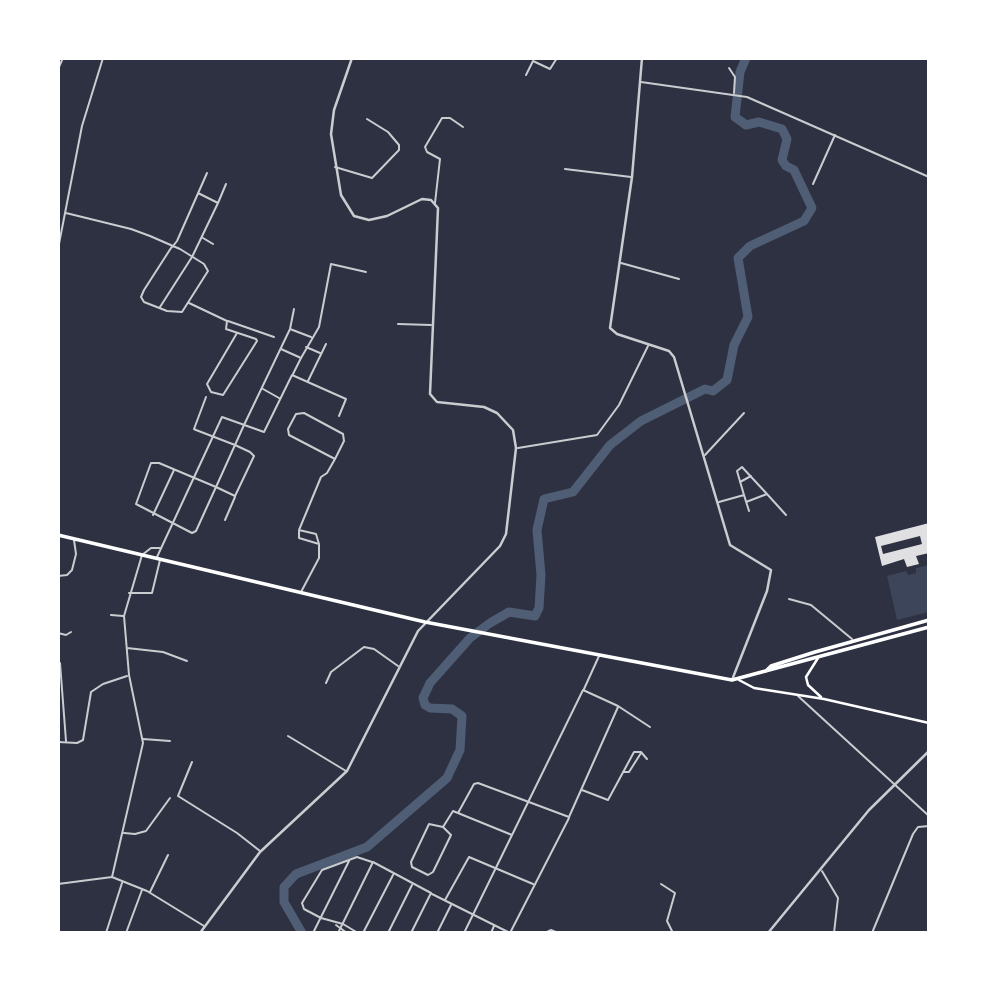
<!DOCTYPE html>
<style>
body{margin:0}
#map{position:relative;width:987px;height:991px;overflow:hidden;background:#2d3142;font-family:"DM Sans",sans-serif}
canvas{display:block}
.frame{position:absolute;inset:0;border:60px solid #fff;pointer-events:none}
</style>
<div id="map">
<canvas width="987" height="991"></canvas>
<div class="frame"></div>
</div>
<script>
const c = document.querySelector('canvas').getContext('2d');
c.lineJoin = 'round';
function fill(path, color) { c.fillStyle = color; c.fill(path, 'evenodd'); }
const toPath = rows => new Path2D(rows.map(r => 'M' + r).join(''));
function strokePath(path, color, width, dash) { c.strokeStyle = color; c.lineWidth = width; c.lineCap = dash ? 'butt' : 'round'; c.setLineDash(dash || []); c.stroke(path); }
const green = toPath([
 [929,565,929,612,897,620,887,576,906,571,908,575,916,573,916,568]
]);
const river = toPath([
 [302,933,284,902,284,887,296,874,367,847,447,778,460,750,462,716,452,709,430,708,425,705,423,698,430,683,470,638,490,623,509,612,535,616,539,608,541,575,537,530,544,499,573,492,610,445,641,421,705,389,713,391,727,380,734,345,748,317,738,258,750,246,804,221,812,208,794,170,786,166,782,160,787,139,782,129,759,122,746,125,735,117,740,72,746,58]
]);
const building = toPath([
 [929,523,929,553,916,556,919,564,907,567,904,559,882,566,875,537],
 [920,536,922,544,883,554,881,546]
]);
const minor = toPath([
 [729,68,735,77,734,93],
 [58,69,63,58],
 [526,75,533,61,550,69,557,58],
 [641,82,747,97,929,177],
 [335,167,372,178,399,150,399,145,388,132,367,119],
 [565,169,631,177],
 [813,184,835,135],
 [218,203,226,184],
 [435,203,440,159,427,152,425,147,442,118,450,118,463,127],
 [66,213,131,229,150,236,173,246,180,249,204,264,208,271,182,312,167,311,144,302,141,297,144,290,171,248,173,246,177,241,207,173],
 [203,238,213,244],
 [58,249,82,126,103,58],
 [621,263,679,279],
 [189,303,227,321,226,329,256,339,257,341,223,395,211,392,207,384,237,333],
 [160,307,192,257,218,203,198,193],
 [228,321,274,337],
 [398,324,431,325],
 [290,329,294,309],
 [58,330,59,330],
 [306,347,320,353],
 [281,349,301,358,293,374],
 [301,358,319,327,331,264,366,272],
 [308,381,326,344],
 [263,389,279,398],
 [206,397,194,429,196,430,235,445,250,452,254,456,235,496,216,487,196,531,192,533,136,504,151,463,159,463,216,487,235,445,244,425,290,329,311,337],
 [518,448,597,435,619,405,648,346],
 [705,455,744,413],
 [740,482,751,476],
 [744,495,737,471,742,467,767,494],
 [719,502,744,495,749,511],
 [746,502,767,494,786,515],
 [153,515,174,470],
 [225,520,235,497],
 [299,531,299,538,319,544],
 [157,557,222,417,264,432,292,375,346,399,339,416],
 [58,576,67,575,72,570,76,554,74,540],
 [301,592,319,558,319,544,316,534,299,530,321,477,327,473,335,459,289,435,288,429,296,414,304,413,343,434,344,441,335,459],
 [129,593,152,593,160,560],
 [789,599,811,605,852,639],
 [111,615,123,616],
 [58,633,66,635,71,632],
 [127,648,163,652,187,661],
 [60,663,66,741],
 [326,683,331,672,364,647,374,649,398,666],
 [584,689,599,656],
 [798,696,929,816],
 [288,736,346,771],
 [143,739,170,741],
 [58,742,77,743,83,740,91,692,103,684,127,676],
 [192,762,178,796,237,833,260,851],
 [623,772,629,772,641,753],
 [582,790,608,800,634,752,641,752,647,759],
 [458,813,474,784,478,783,569,817,618,707],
 [443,827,451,835,433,872,428,875,412,867,411,862,429,824,443,827,453,811,512,835],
 [124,833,135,834,146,831,170,798],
 [822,871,838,898,834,933],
 [112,877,143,743,129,675,124,616,142,555,151,548,161,548],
 [58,884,112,877,147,891,204,926],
 [661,884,675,893,667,921,673,933],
 [150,892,168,855],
 [432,894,508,932],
 [445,900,469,857,533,884],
 [336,925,347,933],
 [106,933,122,883],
 [126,933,142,890],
 [313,933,349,861],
 [338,933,373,862,431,893,411,933],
 [358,933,343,924,321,918,304,909,302,903,322,870,357,857,372,862],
 [363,933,393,875],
 [388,933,412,885],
 [437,933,451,905],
 [464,933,583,690,618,706,650,727],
 [491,933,494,926],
 [510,933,569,818],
 [545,933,551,930,558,933],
 [872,933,913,834,918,827,929,826]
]);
const tertiary = toPath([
 [642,58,632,177,610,328,617,334,669,351,674,357,730,545,771,570,767,591,732,680],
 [200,933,260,852,347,771,418,631,500,546,506,534,516,448,513,430,497,413,484,407,437,402,430,394,438,208,431,200,422,199,387,216,369,220,354,216,341,195,331,134,334,110,352,58],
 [768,933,869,810,929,751]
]);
const secondary = toPath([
 [818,658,806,677,808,685,821,697],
 [739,680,754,688,824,699,929,723]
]);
const primary = toPath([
 [58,535,425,622,732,680,929,627],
 [766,671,771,666,815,652,929,620]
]);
fill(green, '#3c4559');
strokePath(river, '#4f5d75', 9);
fill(building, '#e0e0e3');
strokePath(minor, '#caccd0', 2);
strokePath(tertiary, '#caccd0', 2.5);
strokePath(secondary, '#fff', 2.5);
strokePath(primary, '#fff', 3.5);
</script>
